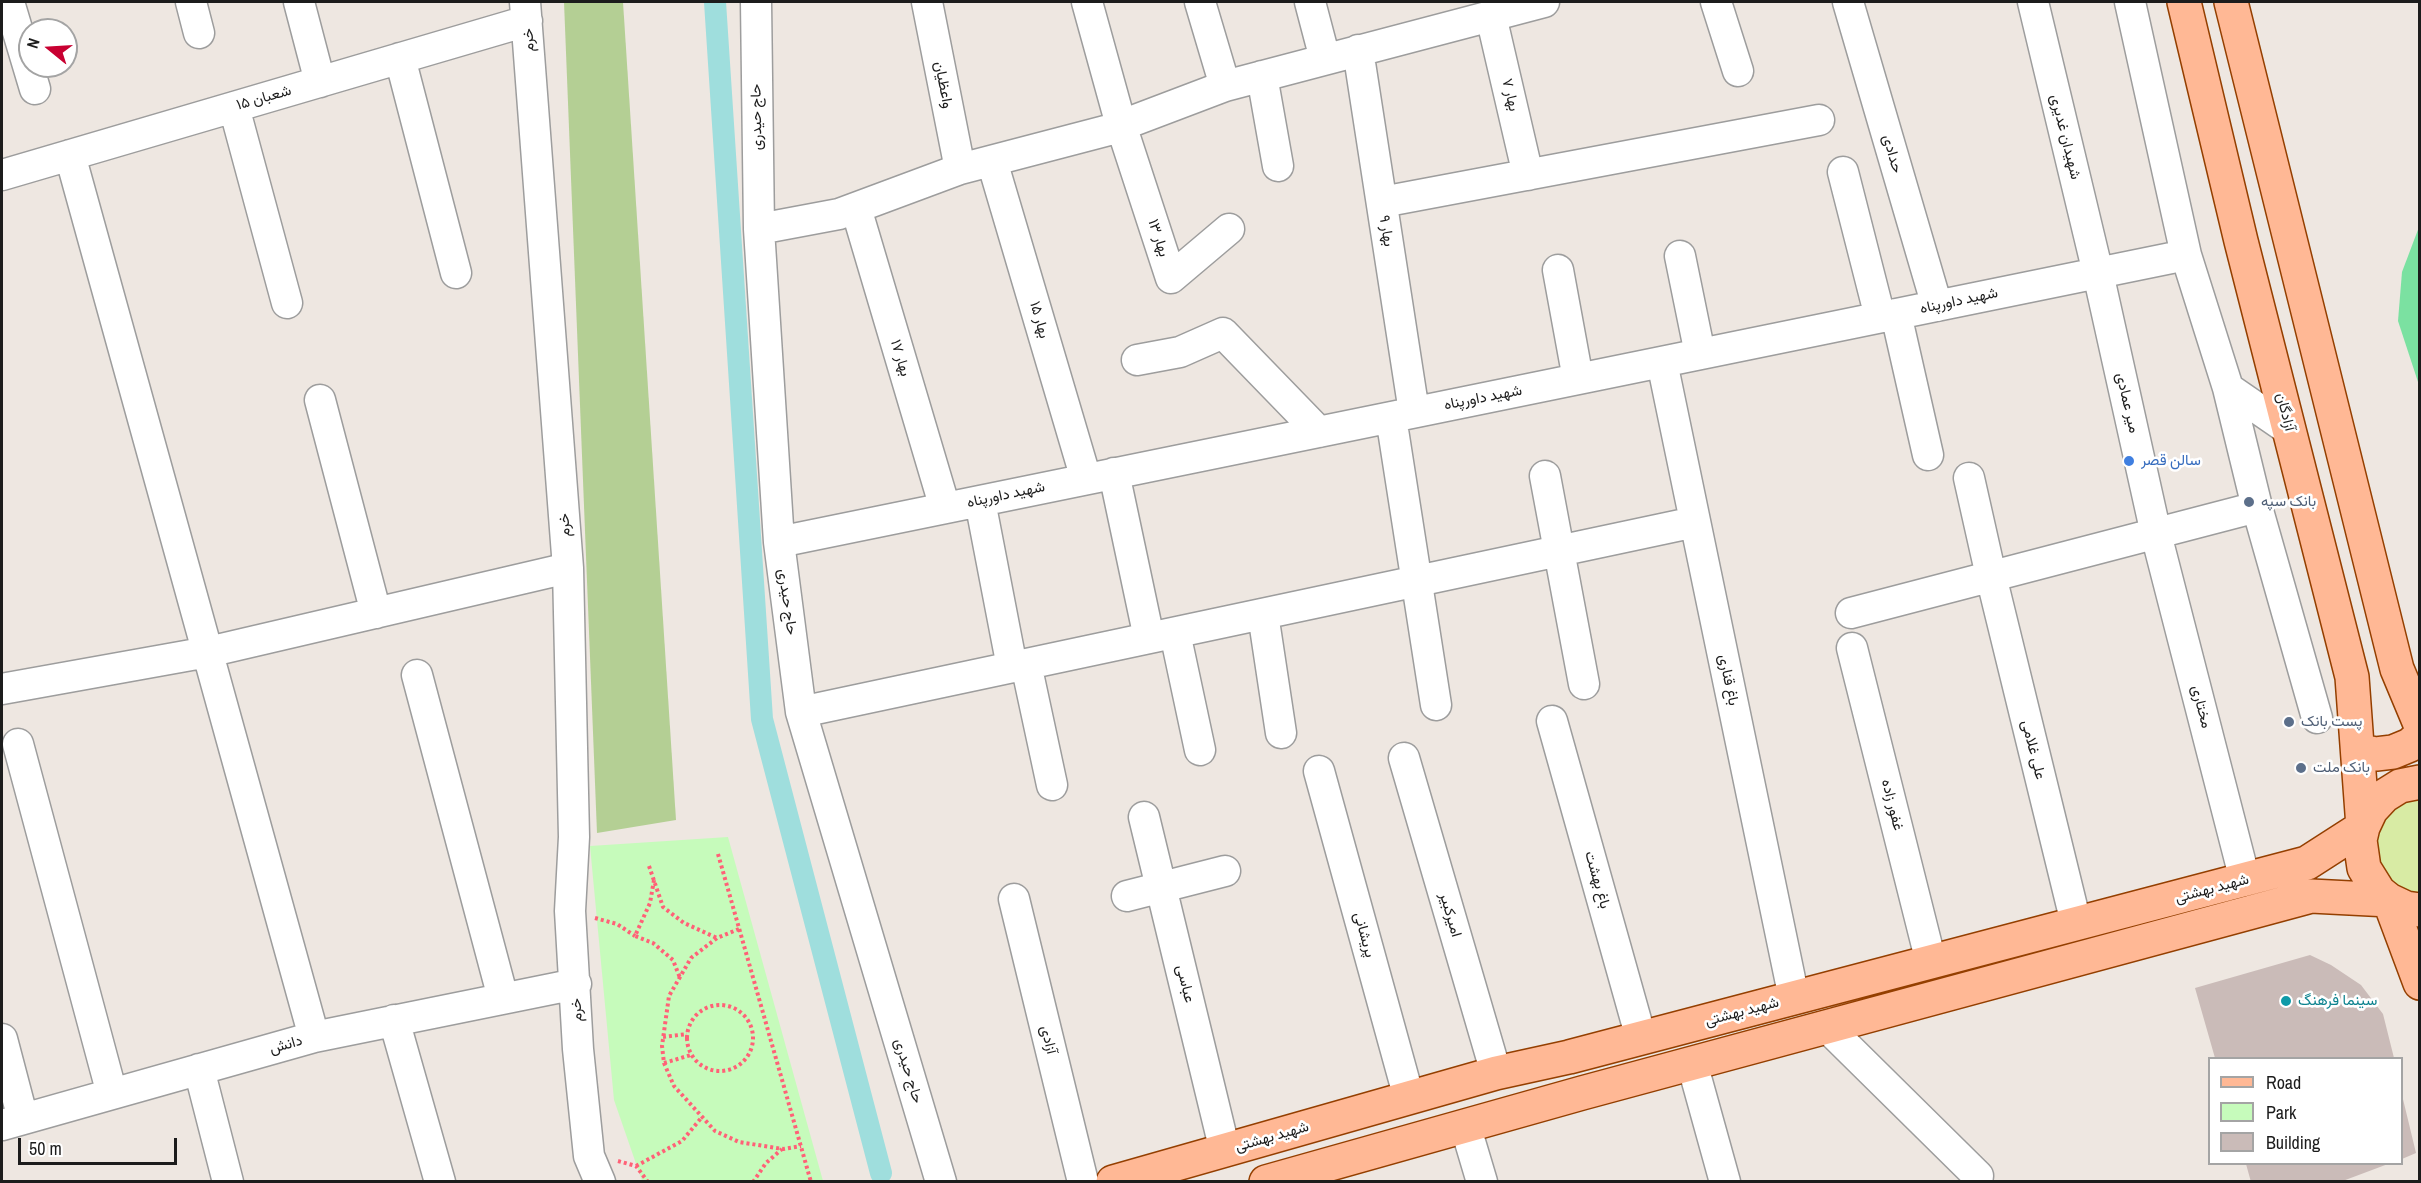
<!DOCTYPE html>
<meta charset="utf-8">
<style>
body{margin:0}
#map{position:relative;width:2421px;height:1183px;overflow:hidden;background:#eee7e1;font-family:"Archivo Narrow",sans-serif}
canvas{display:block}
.frame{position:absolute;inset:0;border:3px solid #1c1c1c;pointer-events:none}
.legend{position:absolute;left:2208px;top:1057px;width:195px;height:108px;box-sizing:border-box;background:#fff;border:2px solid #a4a4a4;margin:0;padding:8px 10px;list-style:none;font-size:18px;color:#1c1c1c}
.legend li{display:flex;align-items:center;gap:12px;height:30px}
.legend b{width:30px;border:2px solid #a4a4a4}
.north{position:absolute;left:18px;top:18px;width:60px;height:60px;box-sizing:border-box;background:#fff;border:2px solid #a4a4a4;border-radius:50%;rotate:288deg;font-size:16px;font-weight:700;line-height:24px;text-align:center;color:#1c1c1c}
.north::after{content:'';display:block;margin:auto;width:21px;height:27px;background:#c80031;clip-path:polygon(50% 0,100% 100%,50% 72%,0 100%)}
.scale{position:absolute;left:18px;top:1138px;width:159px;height:27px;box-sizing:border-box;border:3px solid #1c1c1c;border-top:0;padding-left:8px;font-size:18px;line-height:21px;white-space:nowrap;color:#1c1c1c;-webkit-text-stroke:4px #fff;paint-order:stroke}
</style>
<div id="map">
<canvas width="2421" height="1183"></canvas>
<div class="frame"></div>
<ul class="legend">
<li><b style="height:8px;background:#ffb895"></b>Road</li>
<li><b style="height:16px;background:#c6fbbb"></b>Park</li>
<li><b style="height:16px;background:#cabbb8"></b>Building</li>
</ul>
<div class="north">N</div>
<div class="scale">50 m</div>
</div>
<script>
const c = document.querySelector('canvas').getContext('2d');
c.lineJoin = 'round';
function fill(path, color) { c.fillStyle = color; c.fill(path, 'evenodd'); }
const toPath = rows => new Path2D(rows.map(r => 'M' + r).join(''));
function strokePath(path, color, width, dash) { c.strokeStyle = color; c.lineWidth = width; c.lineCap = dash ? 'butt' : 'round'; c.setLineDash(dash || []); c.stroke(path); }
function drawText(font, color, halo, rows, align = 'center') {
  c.font = font + ' "Archivo Narrow",Vazirmatn,sans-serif'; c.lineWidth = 5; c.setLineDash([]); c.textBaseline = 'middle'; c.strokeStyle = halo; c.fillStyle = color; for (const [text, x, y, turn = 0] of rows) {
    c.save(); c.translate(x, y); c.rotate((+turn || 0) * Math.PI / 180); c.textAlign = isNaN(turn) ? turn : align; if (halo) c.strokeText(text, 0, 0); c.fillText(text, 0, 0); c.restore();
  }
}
const grass = toPath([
 [2419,798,2419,895,2404,891,2392,882,2382,870,2377,855,2376,840,2381,825,2388,813,2399,805]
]);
const forest = toPath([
 [564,2,623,2,676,820,597,833]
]);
const park = toPath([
 [728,837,823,1181,642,1181,614,1100,590,846]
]);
const pitch = toPath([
 [2419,227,2419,385,2398,321,2402,272]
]);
const canal = toPath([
 [715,2,762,719,881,1173]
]);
const building = toPath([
 [2310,955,2331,965,2361,985,2383,1014,2394,1058,2215,1058,2195,988],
 [2402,1095,2416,1153,2402,1159],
 [2246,1164,2388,1164,2340,1182,2251,1182]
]);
const path = toPath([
 [718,854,811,1182],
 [649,866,663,907,684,923,717,938],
 [654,880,650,903,635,936,653,943,673,960,680,978],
 [595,918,617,924,635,936],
 [739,929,717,938,691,958,669,996,662,1046,664,1063,674,1086,715,1131,739,1142,783,1149,801,1146],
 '687 1038a33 33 0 1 1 66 0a33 33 0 1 1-66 0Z',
 [663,1037,687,1034],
 [664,1063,691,1055],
 [618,1161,636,1166,648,1182],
 [636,1166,682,1141,702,1117],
 [753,1182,766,1163,782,1149]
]);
const minor = toPath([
 [9,2,35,89],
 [191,2,199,33],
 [299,2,320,82],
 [525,2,568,568,574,837,570,911,578,1049,589,1156,600,1182],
 [756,2,759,229,779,542,801,712,941,1182],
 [927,2,960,169],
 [1087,2,1121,125,1171,278,1229,229],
 [1200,2,1225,86],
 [1310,2,1325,59],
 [1716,2,1738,71],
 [1848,2,1937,306],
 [2033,2,2098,273,2156,534,2245,880],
 [2130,2,2186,255,2228,388,2257,507,2317,718],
 [1491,16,1528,175],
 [1358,50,1414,412],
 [400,58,456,273],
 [1262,76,1278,166],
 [234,107,287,303],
 [70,155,314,1037],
 [992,161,1086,479],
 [1843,172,1880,317],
 [2,175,527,21],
 [1382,202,1819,120],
 [856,208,945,508],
 [759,229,839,214,960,169,1109,130,1225,86,1544,2],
 [1680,256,1700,354],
 [1558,270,1578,379],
 [1896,314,1928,455],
 [1137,360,1180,352,1223,333,1319,432],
 [1662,362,1794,998],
 [2228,388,2289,430],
 [320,400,376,613],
 [1391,417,1436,705],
 [1114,473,1149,638],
 [1545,476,1584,684],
 [1969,478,1991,576,2076,923],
 [980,501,1012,667],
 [779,542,2186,255],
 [1851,613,2257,507],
 [1263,614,1281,733],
 [1175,633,1200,750],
 [1852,648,1931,962],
 [1026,664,1052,785],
 [417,675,503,998],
 [2,689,208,652,568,568],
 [801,712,1695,522],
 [1552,721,1641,1038],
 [18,744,112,1094],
 [1404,758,1496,1073],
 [1319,771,1409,1098],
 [1144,817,1225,1151],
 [1127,896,1225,871],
 [1014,899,1083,1182],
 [394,1020,440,1182],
 [1827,1027,1978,1176],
 [2,1039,23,1119],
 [1692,1063,1725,1182],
 [199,1069,228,1182],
 [2,1125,314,1037,576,984],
 [1465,1125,1482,1182]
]);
const major = toPath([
 [2231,2,2397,669,2420,724],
 [2358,750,2376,754,2393,752,2410,745,2420,736],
 [2420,782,2400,786,2384,796,2371,810,2363,827,2360,840,2364,868,2379,892,2389,900,2406,908,2420,910],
 [1113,1182,1496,1073,1569,1057,2307,863,2363,827,2352,677,2241,241,2184,2],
 [1266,1182,1582,1093,2311,896,2389,900,2420,983]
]);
const markers = [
 [2129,461,6,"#3f7fe0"],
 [2249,502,6,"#5c6f8a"],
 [2289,722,6,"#5c6f8a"],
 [2301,768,6,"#5c6f8a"],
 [2286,1001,6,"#0f9aa8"]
];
const streetNames = [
 ["خرم",529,40,-94],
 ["واعظیان",943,85,79],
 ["بهار ۷",1510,95,77],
 ["۱۵ شعبان",264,98,-16],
 ["حاج حیدری",757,117,-91],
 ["شهیدان غدیری",2065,137,76],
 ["حدادی",1892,154,74],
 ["بهار ۹",1386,231,81],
 ["بهار ۱۳",1158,238,72],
 ["شهید داورپناه",1959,301,-12],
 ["بهار ۱۵",1039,320,74],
 ["بهار ۱۷",900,358,73],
 ["شهید داورپناه",1483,398,-11],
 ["میر عمادی",2127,403,77],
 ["آزادگان",2285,412,76],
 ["شهید داورپناه",1006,495,-12],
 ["خرم",565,525,-94],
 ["حاج حیدری",787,602,82],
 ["باغ قناری",1728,680,78],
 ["مختاری",2201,707,76],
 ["علی غلامی",2033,750,76],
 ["غفور زاده",1892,805,76],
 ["باغ بهشت",1597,880,74],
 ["شهید بهشتی",2212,889,-15],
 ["امیرکبیر",1450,915,74],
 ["پریشانی",1364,935,75],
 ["عباسی",1185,984,76],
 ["خرم",577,1010,-93],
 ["شهید بهشتی",1742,1012,-15],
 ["آزادی",1048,1040,76],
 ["دانش",286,1045,-16],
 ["حاج حیدری",908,1071,73],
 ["شهید بهشتی",1272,1137,-16]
];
const shopNames = [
 ["سالن قصر",2141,461]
];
const serviceNames = [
 ["بانک سپه",2261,502],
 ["پست بانک",2301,722],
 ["بانک ملت",2313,768]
];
const cultureNames = [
 ["سینما فرهنگ",2298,1001]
];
fill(grass, '#d8eba4');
fill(forest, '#b4cf94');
fill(park, '#c6fbbb');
fill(pitch, '#7be1a1');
strokePath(canal, '#9fdedd', 22);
fill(building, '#cabbb8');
strokePath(minor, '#9d9d9d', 33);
strokePath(major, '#943f00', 36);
strokePath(path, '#ff6177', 4, [3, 3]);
strokePath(minor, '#fff', 30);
strokePath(major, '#ffb895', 33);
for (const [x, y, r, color] of markers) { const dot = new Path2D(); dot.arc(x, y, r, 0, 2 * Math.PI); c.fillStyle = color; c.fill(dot); strokePath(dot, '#fff', 2); }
drawText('15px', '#1c1c1c', '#fff', streetNames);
drawText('15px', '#366cbe', '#fff', shopNames, 'left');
drawText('15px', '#4e5e75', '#fff', serviceNames, 'left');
drawText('15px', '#0d838f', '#fff', cultureNames, 'left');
</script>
